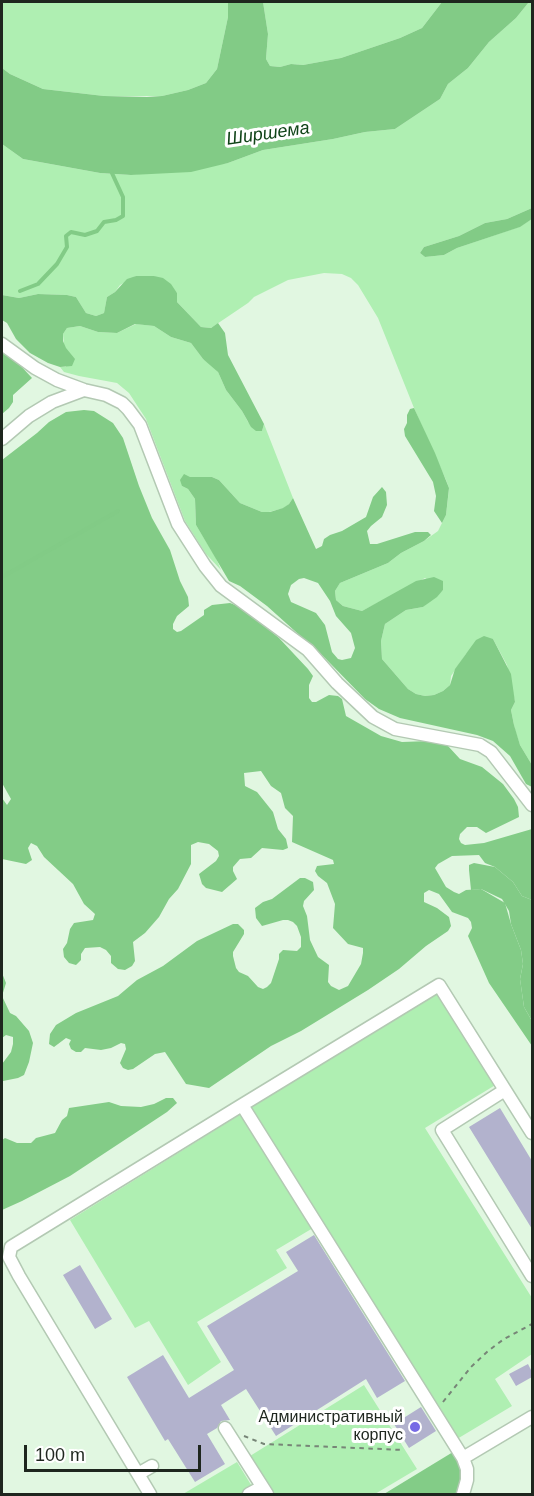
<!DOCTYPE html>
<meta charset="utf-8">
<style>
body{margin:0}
#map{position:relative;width:534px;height:1496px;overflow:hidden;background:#e1f7e1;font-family:Helvetica,sans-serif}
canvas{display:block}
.frame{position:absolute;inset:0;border:3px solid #1e261e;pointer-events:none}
.scale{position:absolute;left:24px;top:1445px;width:177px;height:27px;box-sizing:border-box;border:3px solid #1e261e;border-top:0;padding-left:8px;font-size:18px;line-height:21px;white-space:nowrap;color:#1e261e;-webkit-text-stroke:4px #fff;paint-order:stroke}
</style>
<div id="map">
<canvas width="534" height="1496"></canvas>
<div class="frame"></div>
<div class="scale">100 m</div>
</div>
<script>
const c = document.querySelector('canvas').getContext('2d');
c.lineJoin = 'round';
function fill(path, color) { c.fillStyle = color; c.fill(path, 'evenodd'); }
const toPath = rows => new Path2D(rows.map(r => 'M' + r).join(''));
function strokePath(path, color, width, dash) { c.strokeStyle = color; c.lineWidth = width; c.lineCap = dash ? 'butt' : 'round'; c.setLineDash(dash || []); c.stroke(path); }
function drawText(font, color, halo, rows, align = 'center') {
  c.font = font + ' Helvetica,sans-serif'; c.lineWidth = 6; c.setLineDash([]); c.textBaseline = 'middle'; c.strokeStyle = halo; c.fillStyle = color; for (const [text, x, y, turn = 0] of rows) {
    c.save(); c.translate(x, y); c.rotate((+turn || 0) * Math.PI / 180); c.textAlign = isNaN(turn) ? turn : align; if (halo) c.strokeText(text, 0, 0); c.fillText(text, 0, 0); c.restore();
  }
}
const green = toPath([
 [2,2,228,2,228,17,217,69,206,83,188,90,162,96,104,96,43,89,10,74,2,68],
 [263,2,442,2,422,28,400,38,341,58,303,65,291,64,280,67,270,66,266,59,268,34],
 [529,2,532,2,532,208,507,219,485,223,459,236,424,247,420,253,425,257,444,255,457,248,519,227,532,219,532,765,520,745,515,730,511,710,515,702,507,665,493,639,466,654,451,676,450,685,443,691,434,695,425,696,416,694,408,689,382,659,381,641,385,624,406,610,423,607,443,590,425,578,362,611,343,606,336,600,335,591,340,583,388,563,401,553,424,541,438,531,446,515,448,498,449,488,446,480,414,408,378,318,358,285,351,278,342,274,324,273,288,280,254,297,248,303,211,328,201,327,177,302,177,293,154,276,136,276,120,285,115,292,107,297,104,313,96,316,86,313,76,297,67,295,38,294,19,298,2,295,2,144,23,159,100,173,131,175,228,163,263,150,333,139,365,132,395,129,440,99,448,84,468,68,489,42,516,18],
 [136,324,154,326,171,337,191,343,203,359,214,366,218,372,226,390,242,411,248,422,262,431,264,424,293,498,289,504,284,508,269,512,262,512,240,503,219,480,212,477,190,477,182,486,188,489,195,499,196,525,216,558,221,570,206,554,185,521,146,419,129,393,117,383,79,376,64,372,60,367,66,367,63,334,67,328,80,326,98,332,117,333],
 [438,991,497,1084,425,1128,532,1298,532,1354,495,1379,512,1406,457,1439,249,1109],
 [241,1114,313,1228,276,1250,287,1268,197,1322,221,1362,188,1385,149,1321,135,1328,70,1220],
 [364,1385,417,1469,375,1494,275,1494,250,1456],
 [237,1462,253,1488,242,1494,183,1494]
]);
const forest = toPath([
 [136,276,154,276,163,278,171,284,177,293,177,302,201,327,211,328,218,323,225,333,228,355,264,424,262,431,256,431,251,427,242,411,226,390,218,372,203,359,191,343,171,337,154,326,135,324,117,333,98,332,80,326,67,328,63,334,63,341,66,348,75,359,72,366,60,367,48,363,30,353,16,339,7,323,2,320,2,295,19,298,38,294,67,295,76,297,86,313,96,316,104,313,107,297,115,292,127,279],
 [2,352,19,364,32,378,13,395,13,402,9,408,2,414],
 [414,408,435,453,449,488,446,515,442,523,434,511,436,496,433,482,405,436,404,429,407,423,407,415,410,409],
 [84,410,94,411,113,423,123,438,139,486,152,518,170,550,180,581,188,597,189,606,177,616,173,624,173,629,177,632,181,631,204,615,204,610,212,605,230,603,243,608,279,638,308,669,313,676,309,685,309,698,312,702,316,702,329,695,338,696,342,699,346,716,381,736,402,742,430,741,448,746,460,759,482,767,503,784,514,799,518,807,519,817,486,833,477,827,467,827,460,834,459,839,461,843,465,845,484,843,532,829,532,900,522,896,513,882,495,867,485,863,479,855,452,856,438,864,435,868,446,887,454,892,459,894,466,890,481,889,505,903,511,924,521,950,523,964,520,979,524,1007,532,1021,532,1046,489,983,468,936,472,928,471,922,468,918,452,912,439,894,429,890,424,893,424,902,437,908,449,917,451,926,448,931,426,946,399,969,368,990,301,1031,271,1046,209,1088,186,1084,165,1052,155,1054,133,1069,128,1070,123,1068,120,1063,126,1049,125,1044,121,1043,111,1048,101,1050,85,1048,81,1052,76,1052,71,1049,69,1044,71,1040,66,1038,54,1047,49,1044,50,1034,56,1025,76,1013,118,996,137,980,163,966,197,941,233,924,238,924,244,930,244,934,233,952,233,956,236,968,239,972,248,976,258,987,263,989,267,987,271,983,279,959,279,954,283,950,297,951,301,947,301,937,297,926,293,922,288,920,283,920,262,926,256,918,255,908,263,902,272,899,300,878,305,878,313,882,314,890,304,901,303,906,307,916,310,940,318,957,329,965,328,982,331,986,339,990,348,986,361,964,363,953,363,948,348,944,333,928,335,904,327,883,318,876,315,871,317,866,334,864,333,860,292,842,293,816,285,808,281,793,271,786,261,771,244,773,245,786,257,792,273,812,278,829,286,839,288,848,283,850,262,848,251,858,240,859,233,867,233,871,237,879,222,892,206,888,202,884,199,874,216,861,219,856,218,851,209,844,198,842,191,845,191,864,178,889,169,899,159,917,145,933,133,942,135,961,132,966,125,970,118,969,111,963,111,956,106,950,100,947,85,948,81,954,81,960,76,965,69,963,64,957,63,949,67,943,70,929,74,923,93,920,95,914,84,904,73,884,44,857,37,846,31,843,28,848,32,860,26,864,2,859,2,798,7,805,11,799,2,783,2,460,37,433,49,422,66,412],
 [184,474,190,477,212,477,219,480,240,503,262,512,270,512,283,508,289,504,293,498,316,549,322,546,324,539,330,535,342,531,366,517,373,497,382,487,386,492,387,505,382,517,371,526,367,531,370,544,377,544,415,532,428,532,431,535,424,541,401,553,388,563,340,583,335,591,336,600,343,606,362,611,416,581,434,577,443,581,443,590,437,597,423,607,406,610,385,624,381,641,382,659,408,689,416,694,425,696,434,695,443,691,450,685,455,669,476,640,484,636,493,639,511,674,515,702,511,710,514,725,520,745,532,765,532,787,526,784,510,756,493,741,477,735,400,718,379,709,365,699,325,658,267,606,240,586,229,581,196,525,195,499,188,489,182,486,180,480],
 [304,578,318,583,330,601,336,616,351,633,355,648,351,658,342,660,338,659,332,652,325,625,316,613,291,602,288,594,291,585,299,579],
 [2,973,6,983,2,996,10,1013,16,1016,29,1031,33,1043,29,1062,24,1075,18,1078,3,1081,2,1084,2,1064,11,1052,13,1044,13,1037,6,1035,2,1038],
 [166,1098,173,1098,177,1103,167,1112,70,1176,22,1201,2,1210,2,1140,5,1138,17,1143,31,1143,36,1138,55,1133,62,1120,67,1116,69,1108,109,1102,121,1106,141,1107,154,1104],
 [453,1452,462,1466,462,1477,458,1494,384,1494]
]);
const water = toPath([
 [228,2,263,2,268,34,266,59,270,66,280,67,291,64,303,65,341,58,400,38,422,28,442,2,529,2,516,18,489,42,468,68,448,84,440,99,395,129,365,132,333,139,263,150,228,163,191,172,131,175,100,173,23,159,2,144,2,68,10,74,43,89,104,96,147,97,162,96,188,90,206,83,217,69,228,17],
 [532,208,532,219,520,227,457,248,444,255,425,257,420,253,424,247,459,236,485,223,507,219],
 [474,863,495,867,513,882,522,896,532,900,532,1021,524,1007,520,979,523,964,521,950,511,924,509,911,502,899,481,889,471,890,469,870,469,865]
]);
const stream = toPath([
 [20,291,38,284,57,264,67,247,66,236,71,232,85,235,97,231,104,222,116,220,123,216,123,197,111,171],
 [2,577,118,511]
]);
const building = toPath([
 [500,1108,532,1161,532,1229,469,1127],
 [314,1235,405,1381,377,1398,366,1379,276,1436,246,1389,221,1405,230,1420,221,1421,217,1428,207,1434,225,1464,195,1482,168,1439,165,1441,127,1377,163,1355,189,1398,234,1370,207,1326,298,1271,286,1252],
 [80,1265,112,1319,95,1329,63,1275],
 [528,1364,532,1372,532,1377,516,1386,509,1374],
 [421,1407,436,1431,409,1448,394,1424]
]);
const path = toPath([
 [443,1402,471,1367,488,1351,504,1339,532,1324],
 [244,1436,264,1444,404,1450]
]);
const minor = toPath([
 [2,344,35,368,57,380,84,390,106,395,122,403,128,409,140,425,178,524,205,566,221,586,308,650,337,683,373,717,395,729,480,745,491,752,532,805],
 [2,439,29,416,52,402,84,390],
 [505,1090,442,1130,532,1276],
 [242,1105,439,985,532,1133],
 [225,1428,267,1494],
 [138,1474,19,1276,9,1257,11,1247,242,1105,463,1458],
 [150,1494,138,1474,152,1466],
 [249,1494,262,1487],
 [463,1494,467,1480,467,1469,463,1458,532,1417]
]);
const markers = [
 [415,1427,6,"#776ae5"]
];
const poiNames = [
 ["Административный",403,1418],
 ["корпус",403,1436]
];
const waterNames = [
 ["Ширшема",268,134,-8]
];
fill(green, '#afefb2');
fill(forest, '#83cc87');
fill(water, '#82cb86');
strokePath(stream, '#82cb86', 4);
fill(building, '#b2b2cd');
strokePath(minor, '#b3c9b3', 15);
strokePath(path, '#778577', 2, [4.5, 4.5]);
strokePath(minor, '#fff', 12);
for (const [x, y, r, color] of markers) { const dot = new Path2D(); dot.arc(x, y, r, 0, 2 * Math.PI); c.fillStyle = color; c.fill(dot); strokePath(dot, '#fff', 2); }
drawText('16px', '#1e261e', '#fff', poiNames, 'right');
drawText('italic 18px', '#104418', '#fff', waterNames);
</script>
